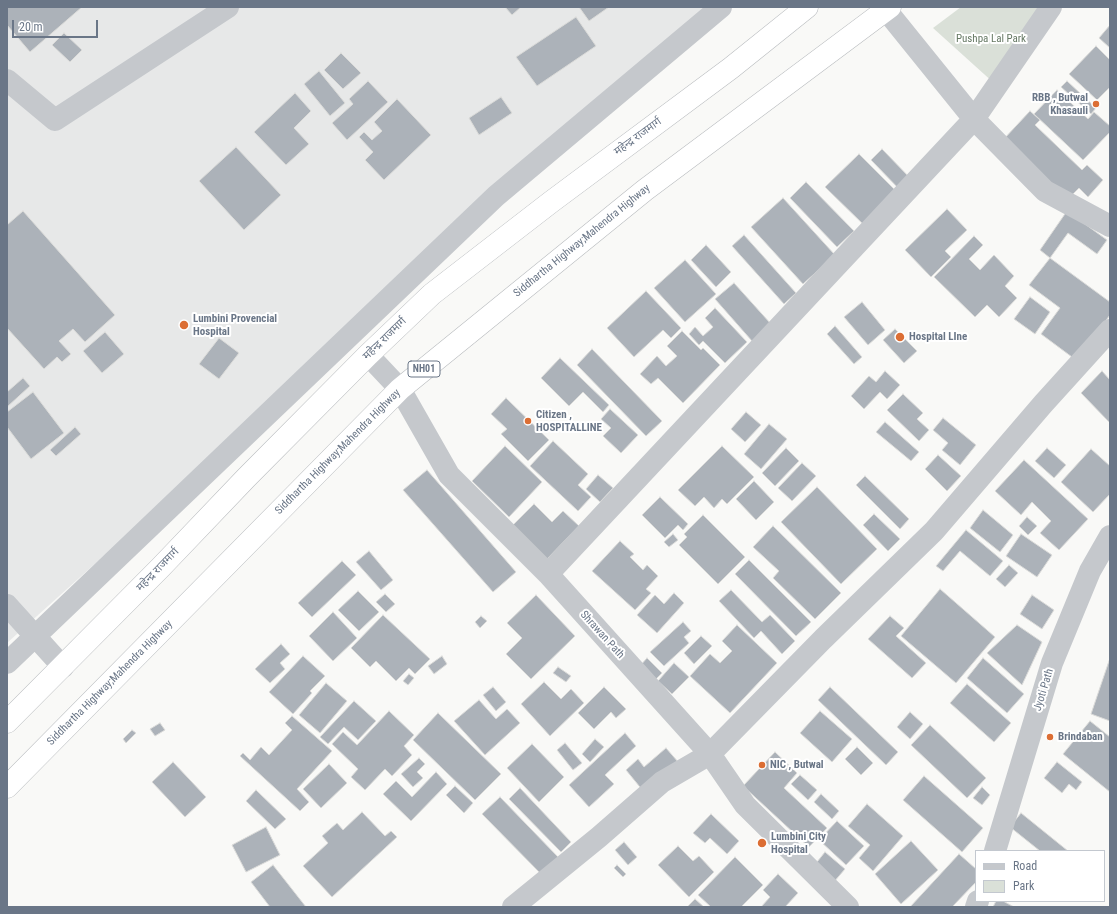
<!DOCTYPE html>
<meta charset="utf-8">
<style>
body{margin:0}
#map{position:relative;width:1117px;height:914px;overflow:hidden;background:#f9f9f7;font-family:"Roboto Condensed",sans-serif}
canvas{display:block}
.frame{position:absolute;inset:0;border:8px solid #6a7687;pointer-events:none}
.legend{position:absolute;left:975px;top:850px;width:130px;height:52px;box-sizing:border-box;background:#fff;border:1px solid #c3c8cf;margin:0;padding:5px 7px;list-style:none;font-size:12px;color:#6a7687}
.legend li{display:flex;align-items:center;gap:8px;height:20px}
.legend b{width:20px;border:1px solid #c3c8cf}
.scale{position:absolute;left:12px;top:20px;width:86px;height:18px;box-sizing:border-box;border:2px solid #6a7687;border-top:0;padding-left:5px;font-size:12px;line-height:14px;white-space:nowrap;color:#6a7687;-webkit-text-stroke:3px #fff;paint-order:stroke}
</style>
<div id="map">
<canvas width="1117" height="914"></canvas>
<div class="frame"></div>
<ul class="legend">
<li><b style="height:5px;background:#c5c8cc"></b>Road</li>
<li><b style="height:11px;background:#dae0d8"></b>Park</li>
</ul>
<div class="scale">20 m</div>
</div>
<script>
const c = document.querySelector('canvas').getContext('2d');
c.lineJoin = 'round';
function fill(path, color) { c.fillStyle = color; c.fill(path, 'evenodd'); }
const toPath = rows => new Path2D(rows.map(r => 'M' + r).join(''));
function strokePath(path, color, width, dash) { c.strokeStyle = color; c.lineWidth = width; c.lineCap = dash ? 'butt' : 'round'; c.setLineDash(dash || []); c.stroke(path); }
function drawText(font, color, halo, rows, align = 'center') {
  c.font = font + ' "Roboto Condensed","Noto Sans Devanagari",sans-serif'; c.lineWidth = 4; c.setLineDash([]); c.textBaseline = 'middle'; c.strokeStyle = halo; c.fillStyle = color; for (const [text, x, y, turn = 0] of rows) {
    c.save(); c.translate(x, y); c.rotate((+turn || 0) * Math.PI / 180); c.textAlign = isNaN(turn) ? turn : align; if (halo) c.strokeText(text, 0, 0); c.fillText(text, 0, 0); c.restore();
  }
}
const built = toPath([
 [7,7,713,7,7,643]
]);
const green = toPath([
 [961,7,1055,7,995,84,933,28]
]);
const building = toPath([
 [7,7,82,7,30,52,7,25,7,7],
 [505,7,521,7,512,15,505,7],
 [579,7,609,7,589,21,579,7],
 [576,17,596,46,537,86,516,57,576,17],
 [1110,25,1110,48,1099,38,1110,25],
 [64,33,82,50,70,62,52,45,64,33],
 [1096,46,1110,60,1110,89,1109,88,1097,100,1069,74,1096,46],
 [341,53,361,73,343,89,324,70,341,53],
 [319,71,345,103,330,116,304,84,319,71],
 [368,81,388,102,347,140,332,123,353,104,349,99,368,81],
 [1067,81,1096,108,1091,114,1061,87,1067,81],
 [1057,90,1088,119,1094,112,1110,126,1110,132,1083,160,1034,114,1057,90],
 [295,93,311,111,294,128,309,144,286,165,254,132,295,93],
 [501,97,512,113,479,135,469,118,501,97],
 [397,99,431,135,384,180,365,160,373,152,359,137,364,132,372,140,382,131,374,122,397,99],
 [1030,111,1040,120,1035,125,1082,170,1087,165,1103,180,1088,197,1079,188,1070,197,1055,191,1002,141,1030,111],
 [236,147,281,195,244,230,199,181,236,147],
 [882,149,913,181,902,192,871,160,882,149],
 [859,154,901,196,868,229,825,187,859,154],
 [806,182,854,231,837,247,790,198,806,182],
 [783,198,835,255,803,284,751,227,783,198],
 [947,209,967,230,945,251,951,257,931,277,905,250,947,209],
 [23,211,115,315,85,342,73,329,59,341,71,354,62,362,57,357,44,369,7,328,7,225,23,211],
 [1067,211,1107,240,1097,254,1068,233,1050,258,1040,250,1067,211],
 [744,235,796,293,784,304,732,246,744,235],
 [974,236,983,245,969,259,980,270,994,255,1014,276,1005,286,1017,298,999,317,987,305,975,317,934,277,974,236],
 [706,245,731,272,716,287,691,260,706,245],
 [1050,258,1110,302,1110,315,1076,360,1041,334,1060,308,1029,285,1050,258],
 [685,260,716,294,685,322,654,288,685,260],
 [734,283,771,324,752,341,715,299,734,283],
 [646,291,681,328,671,338,663,330,634,357,607,328,646,291],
 [1030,297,1050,312,1035,334,1014,319,1030,297],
 [862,302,885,330,868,345,844,317,862,302],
 [715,308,747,342,725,363,703,341,699,345,689,334,695,327,703,336,713,327,705,318,715,308],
 [835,326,862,357,854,364,827,334,835,326],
 [895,329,917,351,904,363,883,340,895,329],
 [682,331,701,350,703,348,720,365,683,403,658,378,651,384,640,374,657,356,666,366,677,356,667,346,682,331],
 [105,332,124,354,102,373,83,351,105,332],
 [219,338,239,353,219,379,199,364,219,338],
 [592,349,662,421,646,436,577,365,592,349],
 [560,358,609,405,603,412,583,392,569,406,541,378,560,358],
 [885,371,900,385,887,399,880,392,864,409,851,396,869,376,876,382,885,371],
 [1102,371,1110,380,1110,423,1081,393,1102,371],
 [23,378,30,386,7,407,7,392,23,378],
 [33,392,64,433,31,459,7,427,7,412,33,392],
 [903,394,923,413,917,419,929,430,919,441,887,410,903,394],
 [506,398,549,440,528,461,501,434,507,429,491,414,506,398],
 [610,409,638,435,621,453,603,436,611,428,601,419,610,409],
 [746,412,761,425,745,442,731,429,746,412],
 [943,418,976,445,960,465,942,450,948,443,933,430,943,418],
 [885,422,919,452,911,461,876,432,885,422],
 [769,424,787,439,761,469,744,454,769,424],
 [75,427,81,434,56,456,50,450,75,427],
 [553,441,588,474,578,485,591,497,578,511,530,466,553,441],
 [505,446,542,482,509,517,472,481,505,446],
 [722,446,754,477,727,504,722,499,714,508,704,497,695,506,678,490,722,446],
 [786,448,799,461,775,486,762,473,786,448],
 [1047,448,1066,465,1054,478,1035,461,1047,448],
 [1091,449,1110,466,1110,494,1093,512,1061,482,1091,449],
 [938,455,961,476,947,491,925,469,938,455],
 [1024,460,1088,519,1059,550,1040,533,1051,521,1032,502,1021,515,995,491,1024,460],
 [802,463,816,476,792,501,778,488,802,463],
 [427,470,516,572,493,592,403,490,427,470],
 [598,475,613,488,600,502,586,489,598,475],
 [865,476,909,519,900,529,856,485,865,476],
 [754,481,774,502,756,520,736,499,754,481],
 [817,487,877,549,841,584,781,522,817,487],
 [660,497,688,524,683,530,678,525,665,538,642,515,660,497],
 [534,504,552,522,563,511,579,526,547,559,512,526,534,504],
 [983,510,1013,535,1000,552,970,528,983,510],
 [874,514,900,539,888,551,863,525,874,514],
 [703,515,745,557,718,584,679,545,687,537,684,534,703,515],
 [1027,517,1037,526,1028,535,1019,526,1027,517],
 [773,526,841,593,815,619,773,578,779,571,753,547,773,526],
 [966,530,1003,561,990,576,960,551,943,571,936,566,966,530],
 [673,534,678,540,669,547,664,542,673,534],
 [1021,534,1052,555,1037,577,1006,556,1021,534],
 [620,541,634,554,630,557,643,570,647,565,658,576,646,589,651,593,635,610,592,571,620,541],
 [369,551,393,580,381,590,356,562,369,551],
 [749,560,811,622,796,636,735,574,749,560],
 [342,561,356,575,312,617,298,603,342,561],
 [1009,565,1018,573,1005,587,996,579,1009,565],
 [940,589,995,637,956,683,901,636,940,589],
 [731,590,762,622,770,615,795,641,782,654,761,631,754,638,719,601,731,590],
 [358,591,379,612,359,631,338,610,358,591],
 [674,593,684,603,657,633,637,615,655,595,664,604,674,593],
 [385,594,395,604,386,612,376,602,385,594],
 [536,595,575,636,531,679,506,654,522,638,507,623,536,595],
 [1032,595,1054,610,1042,629,1020,614,1032,595],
 [333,612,357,638,333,661,309,636,333,612],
 [383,615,430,659,415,674,409,668,396,681,376,661,370,667,351,648,383,615],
 [481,616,487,621,480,628,475,622,481,616],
 [890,616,904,628,896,636,926,663,912,678,868,639,890,616],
 [683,622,691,631,684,637,689,643,664,666,650,652,683,622],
 [737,625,777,663,730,713,690,676,710,654,720,663,732,651,722,641,737,625],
 [1017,625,1042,642,1022,685,987,653,1017,625],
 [701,636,712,646,694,664,684,653,701,636],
 [281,644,290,654,280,663,285,669,270,683,255,669,281,644],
 [303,656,325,676,310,691,312,693,293,714,269,692,303,656],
 [442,656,447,664,434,674,428,666,442,656],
 [647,658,662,673,654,681,639,667,647,658],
 [983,658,1024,694,1007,713,967,678,983,658],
 [1110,658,1110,721,1091,714,1110,658],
 [674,663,689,677,672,694,658,681,674,663],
 [558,667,571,676,566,682,553,673,558,667],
 [409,674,414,678,408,685,403,681,409,674],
 [544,682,561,699,571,689,584,703,550,736,521,704,544,682],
 [326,683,347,701,320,733,299,715,326,683],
 [967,684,1011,723,994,742,950,703,967,684],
 [493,687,506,702,496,711,483,695,493,687],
 [604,687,626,709,616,718,611,712,594,729,578,713,604,687],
 [830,687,898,752,886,765,818,700,830,687],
 [479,700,496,719,507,709,520,723,485,755,454,721,479,700],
 [354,701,376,721,358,740,344,727,328,744,320,737,354,701],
 [389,711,414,735,404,746,412,755,392,776,385,769,365,790,351,777,358,769,332,744,343,732,357,745,389,711],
 [820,711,852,739,832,762,800,733,820,711],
 [910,712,923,724,910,739,897,727,910,712],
 [438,713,501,774,475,800,413,740,438,713],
 [292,716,332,751,297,789,309,802,300,811,240,756,243,753,250,760,261,747,269,755,292,730,285,723,292,716],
 [1090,721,1110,737,1110,792,1063,754,1090,721],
 [160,723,165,730,155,736,150,729,160,723],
 [930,725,986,778,967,798,911,745,930,725],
 [132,730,136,733,126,743,123,739,132,730],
 [625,733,636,746,605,775,614,784,589,807,569,785,625,733],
 [595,739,604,747,590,762,582,754,595,739],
 [565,743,582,763,573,770,557,750,565,743],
 [532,744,564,777,539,802,507,768,532,744],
 [857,747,873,763,861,775,845,759,857,747],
 [666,748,679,763,644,792,626,770,638,759,644,767,666,748],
 [775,752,797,773,784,788,827,828,809,847,743,786,775,752],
 [419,758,425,764,417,772,423,778,413,787,401,774,419,758],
 [173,762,206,797,185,817,152,782,173,762],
 [1057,762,1082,782,1076,790,1069,784,1062,793,1044,778,1057,762],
 [329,764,347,783,321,808,303,789,329,764],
 [436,772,447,784,411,821,383,794,396,781,412,797,436,772],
 [800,775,817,790,808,800,791,784,800,775],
 [924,776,983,828,962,852,903,800,924,776],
 [455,786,473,803,464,813,446,795,455,786],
 [982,787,990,795,982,805,973,798,982,787],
 [520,788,571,842,561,852,509,799,520,788],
 [256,790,286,819,275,829,246,801,256,790],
 [821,794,839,811,832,819,814,802,821,794],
 [500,797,559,858,542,875,482,814,500,797],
 [867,804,903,836,873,871,859,858,870,845,848,826,867,804],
 [362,812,385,836,391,831,397,837,332,897,303,866,328,843,322,836,337,823,343,830,362,812],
 [1021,813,1068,851,1040,851,1010,827,1021,813],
 [711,814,739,841,727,854,710,838,705,843,693,833,711,814],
 [837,821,864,846,846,865,819,840,837,821],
 [266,827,280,855,246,872,232,845,266,827],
 [911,841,938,870,901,904,875,874,911,841],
 [624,842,637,857,628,865,615,850,624,842],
 [678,846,693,861,699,856,714,872,689,897,658,865,678,846],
 [825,852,845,869,833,883,813,867,825,852],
 [959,854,976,869,976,882,952,907,910,907,959,854],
 [735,857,763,885,741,907,711,907,698,895,735,857],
 [273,865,306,907,270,907,251,882,273,865],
 [617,865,626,874,623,877,614,868,617,865],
 [778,874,798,893,785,907,761,907,770,897,763,890,778,874],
 [695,899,704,907,687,907,695,899],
 [996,901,1003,901,1014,907,993,907,996,901]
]);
const minor = toPath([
 [886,10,974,119,1045,191,1110,226],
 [7,80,55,120,228,7],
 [368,355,400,389,449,475,548,574,710,754,745,805,848,907],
 [548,574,974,119,1051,7],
 [7,605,63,667],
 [7,663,496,196,721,7],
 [995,851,1052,663,1090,571,1110,536],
 [513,907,599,837,662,782,710,754,823,639,934,531,1043,404,1110,330],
 [976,907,978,901]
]);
const highway = toPath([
 [7,722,161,567,246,478,368,355,432,294,551,202,731,68,807,7],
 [7,787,400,389,645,190,890,7]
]);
const markers = [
 [1096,104,4,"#dc6e34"],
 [184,325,5,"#dc6e34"],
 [900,337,5,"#dc6e34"],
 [528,421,4,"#dc6e34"],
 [1050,737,4,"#dc6e34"],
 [762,765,4,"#dc6e34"],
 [762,843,5,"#dc6e34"]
];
const shields = [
 [424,369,32]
];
const shieldNames = [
 ["NH01",424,369]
];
const parkNames = [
 ["Pushpa Lal Park",991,39]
];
const poiNames = [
 ["RBB , Butwal",1088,98,"right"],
 ["Khasauli",1088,111,"right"],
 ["Lumbini Provencial",193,319],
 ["Hospital",193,332],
 ["Hospital LIne",909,337],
 ["Citizen ,",536,415],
 ["HOSPITALLINE",536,428],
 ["Brindaban",1058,737],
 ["NIC , Butwal",770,765],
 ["Lumbini City",771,837],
 ["Hospital",771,850]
];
const streetNames = [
 ["महेन्द्र राजमार्ग",638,137,-36],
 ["Siddhartha Highway;Mahendra Highway",582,241,-39],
 ["महेन्द्र राजमार्ग",385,339,-44],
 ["Siddhartha Highway;Mahendra Highway",338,452,-45],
 ["महेन्द्र राजमार्ग",158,570,-46],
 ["Shrawan Path",602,635,48],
 ["Siddhartha Highway;Mahendra Highway",110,683,-45],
 ["Jyoti Path",1044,690,-73]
];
fill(built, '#e7e8e8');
fill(green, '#dae0d8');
fill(building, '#acb2b9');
strokePath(building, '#dbdbd9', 1);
strokePath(highway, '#b8bbbe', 23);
strokePath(minor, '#c5c8cc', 22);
strokePath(highway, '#fff', 22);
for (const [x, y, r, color] of markers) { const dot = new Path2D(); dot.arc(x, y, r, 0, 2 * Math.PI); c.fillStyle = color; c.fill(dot); strokePath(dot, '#fff', 1.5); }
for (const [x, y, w] of shields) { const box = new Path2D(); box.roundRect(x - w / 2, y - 8, w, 16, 3); c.fillStyle = '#fff'; c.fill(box); strokePath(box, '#6a7687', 1); }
drawText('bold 10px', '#6a7687', null, shieldNames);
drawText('11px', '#667964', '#fff', parkNames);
drawText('bold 11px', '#6a7687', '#fff', poiNames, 'left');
drawText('11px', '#6a7687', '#fff', streetNames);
</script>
